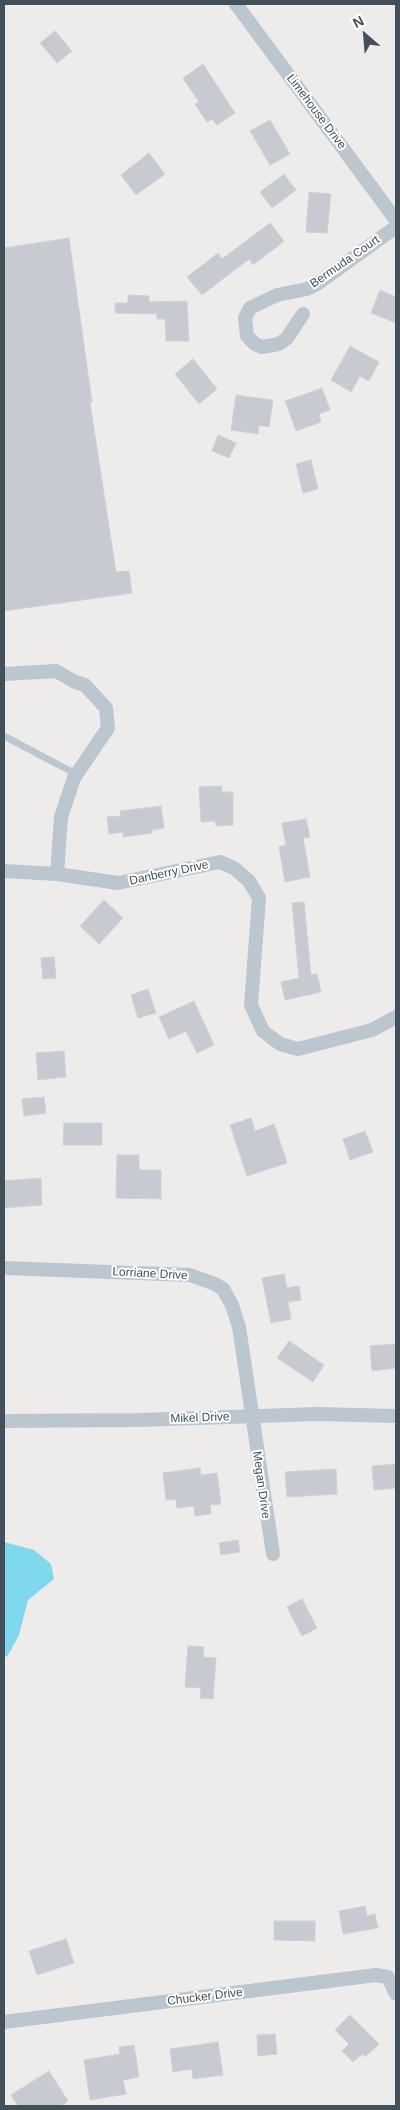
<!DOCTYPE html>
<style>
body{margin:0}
#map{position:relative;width:400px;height:2110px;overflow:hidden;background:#eeebeb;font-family:Helvetica,sans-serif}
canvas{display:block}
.frame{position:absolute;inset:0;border:5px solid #434f59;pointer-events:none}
.north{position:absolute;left:340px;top:10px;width:50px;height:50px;-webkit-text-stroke:4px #fff;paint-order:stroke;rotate:333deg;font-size:14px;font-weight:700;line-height:20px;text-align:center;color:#434f59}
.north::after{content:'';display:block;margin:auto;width:18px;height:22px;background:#434f59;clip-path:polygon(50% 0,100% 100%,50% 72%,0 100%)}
</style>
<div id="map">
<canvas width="400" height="2110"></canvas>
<div class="frame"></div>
<div class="north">N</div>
</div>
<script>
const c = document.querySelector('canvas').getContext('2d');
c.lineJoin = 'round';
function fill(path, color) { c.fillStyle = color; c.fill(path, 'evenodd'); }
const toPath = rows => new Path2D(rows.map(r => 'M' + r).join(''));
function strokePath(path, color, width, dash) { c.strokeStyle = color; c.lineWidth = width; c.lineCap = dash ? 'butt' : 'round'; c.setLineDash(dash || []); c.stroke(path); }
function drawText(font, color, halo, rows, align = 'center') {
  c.font = font + ' Helvetica,sans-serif'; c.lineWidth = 4; c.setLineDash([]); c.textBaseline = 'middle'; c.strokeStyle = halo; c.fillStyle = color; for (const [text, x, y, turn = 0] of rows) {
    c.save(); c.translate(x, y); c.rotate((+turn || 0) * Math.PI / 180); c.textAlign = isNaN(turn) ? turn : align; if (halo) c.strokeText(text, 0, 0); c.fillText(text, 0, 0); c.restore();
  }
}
const water = toPath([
 [4,1542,34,1550,51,1564,54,1579,28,1600,19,1635,7,1657,4,1655]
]);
const building = toPath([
 [55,31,72,51,57,63,40,43,55,31],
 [203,64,235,113,217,125,212,119,207,122,195,104,199,102,183,78,203,64],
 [270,120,290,154,270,165,250,131,270,120],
 [149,153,165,174,136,195,121,175,149,153],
 [284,174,296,190,272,208,260,192,284,174],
 [309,192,331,194,327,233,306,232,309,192],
 [270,223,284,241,253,265,249,259,202,295,187,277,218,253,222,259,270,223],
 [69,238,92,402,90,403,116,572,129,571,132,593,4,611,4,248,69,238],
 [380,290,396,297,396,323,371,313,380,290],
 [128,295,149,296,149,302,187,301,189,341,166,341,165,319,157,319,157,314,115,313,115,303,128,303,128,295],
 [350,346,379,362,369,381,360,376,351,392,331,380,350,346],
 [193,359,217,389,199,404,175,374,193,359],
 [322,388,330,410,319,414,321,422,296,431,285,401,322,388],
 [236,395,273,400,269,427,259,425,258,434,231,430,236,395],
 [218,435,236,443,229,458,212,451,218,435],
 [311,460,318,489,303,493,296,464,311,460],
 [222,786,222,792,233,792,233,825,216,826,215,821,201,822,199,787,222,786],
 [161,806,164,828,152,830,152,833,123,837,123,832,109,834,107,817,121,816,120,811,161,806],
 [306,819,310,837,303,838,310,877,285,882,279,847,286,845,282,823,306,819],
 [104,900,123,918,99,944,80,926,104,900],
 [304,902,311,975,317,974,321,992,285,1000,281,982,299,978,292,903,304,902],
 [54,957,56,978,43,979,41,958,54,957],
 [148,989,156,1013,138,1018,131,995,148,989],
 [194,1001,214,1045,197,1053,186,1031,169,1039,159,1017,194,1001],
 [64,1051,66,1077,38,1080,36,1053,64,1051],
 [44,1097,46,1113,24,1116,22,1099,44,1097],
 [251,1118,255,1131,274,1124,287,1163,247,1176,230,1125,251,1118],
 [64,1123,102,1123,102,1145,63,1145,64,1123],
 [365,1131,373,1152,350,1160,343,1139,365,1131],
 [117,1155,139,1155,139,1170,161,1170,161,1199,116,1198,117,1155],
 [41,1178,42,1205,4,1208,4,1181,41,1178],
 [284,1274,287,1288,299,1286,301,1300,288,1302,291,1319,271,1323,262,1278,284,1274],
 [289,1341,324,1365,313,1382,277,1358,289,1341],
 [396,1344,396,1368,372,1371,370,1346,396,1344],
 [396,1464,396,1488,374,1490,372,1466,396,1464],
 [200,1468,201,1475,217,1473,221,1504,210,1505,211,1514,195,1516,194,1506,177,1508,176,1499,166,1500,163,1473,200,1468],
 [336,1469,337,1494,287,1497,285,1472,336,1469],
 [238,1540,240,1552,221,1555,219,1543,238,1540],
 [302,1599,317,1628,302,1636,287,1607,302,1599],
 [188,1646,204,1647,203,1657,216,1658,213,1699,200,1698,201,1688,185,1687,188,1646],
 [365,1906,367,1916,375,1914,378,1928,343,1934,339,1911,365,1906],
 [274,1921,315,1921,315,1941,274,1940,274,1921],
 [66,1939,74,1963,37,1975,29,1951,66,1939],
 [350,2015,379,2044,365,2057,362,2054,353,2062,342,2051,349,2044,335,2030,350,2015],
 [275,2034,277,2054,258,2056,257,2035,275,2034],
 [218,2042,223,2075,193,2079,192,2069,173,2072,170,2049,218,2042],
 [134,2045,139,2077,123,2080,126,2094,90,2100,84,2060,120,2054,119,2047,134,2045],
 [49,2071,68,2101,61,2106,18,2106,11,2095,49,2071]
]);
const lane = toPath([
 [4,736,76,774]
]);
const street = toPath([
 [236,4,396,220],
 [303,314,287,338,279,344,262,347,255,344,247,336,245,318,250,308,277,295,307,289,317,284,396,227],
 [4,674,56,671,75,682,85,685,106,708,108,728,74,778,61,817,57,874],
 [4,871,57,874,118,883,220,862,234,868,249,881,259,898,251,1005,263,1031,280,1044,298,1049,372,1030,396,1017],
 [4,1268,190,1275,215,1284,223,1289,232,1305,239,1327,273,1554],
 [4,1421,139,1420,318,1414,396,1416],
 [4,2022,376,1975,388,1977,396,1994]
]);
const streetNames = [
 ["Limehouse Drive",316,112,53],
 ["Bermuda Court",345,262,-35],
 ["Danberry Drive",169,873,-12],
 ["Lorriane Drive",150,1274,3],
 ["Mikel Drive",200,1418,-2],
 ["Megan Drive",261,1485,82],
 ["Chucker Drive",205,1997,-7]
];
fill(water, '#80d8ef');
fill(building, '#c7cad1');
strokePath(building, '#cfd1d8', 1);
strokePath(lane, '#bbc6cf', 7);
strokePath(street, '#bbc6cf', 14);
drawText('12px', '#434f59', '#fff', streetNames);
</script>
